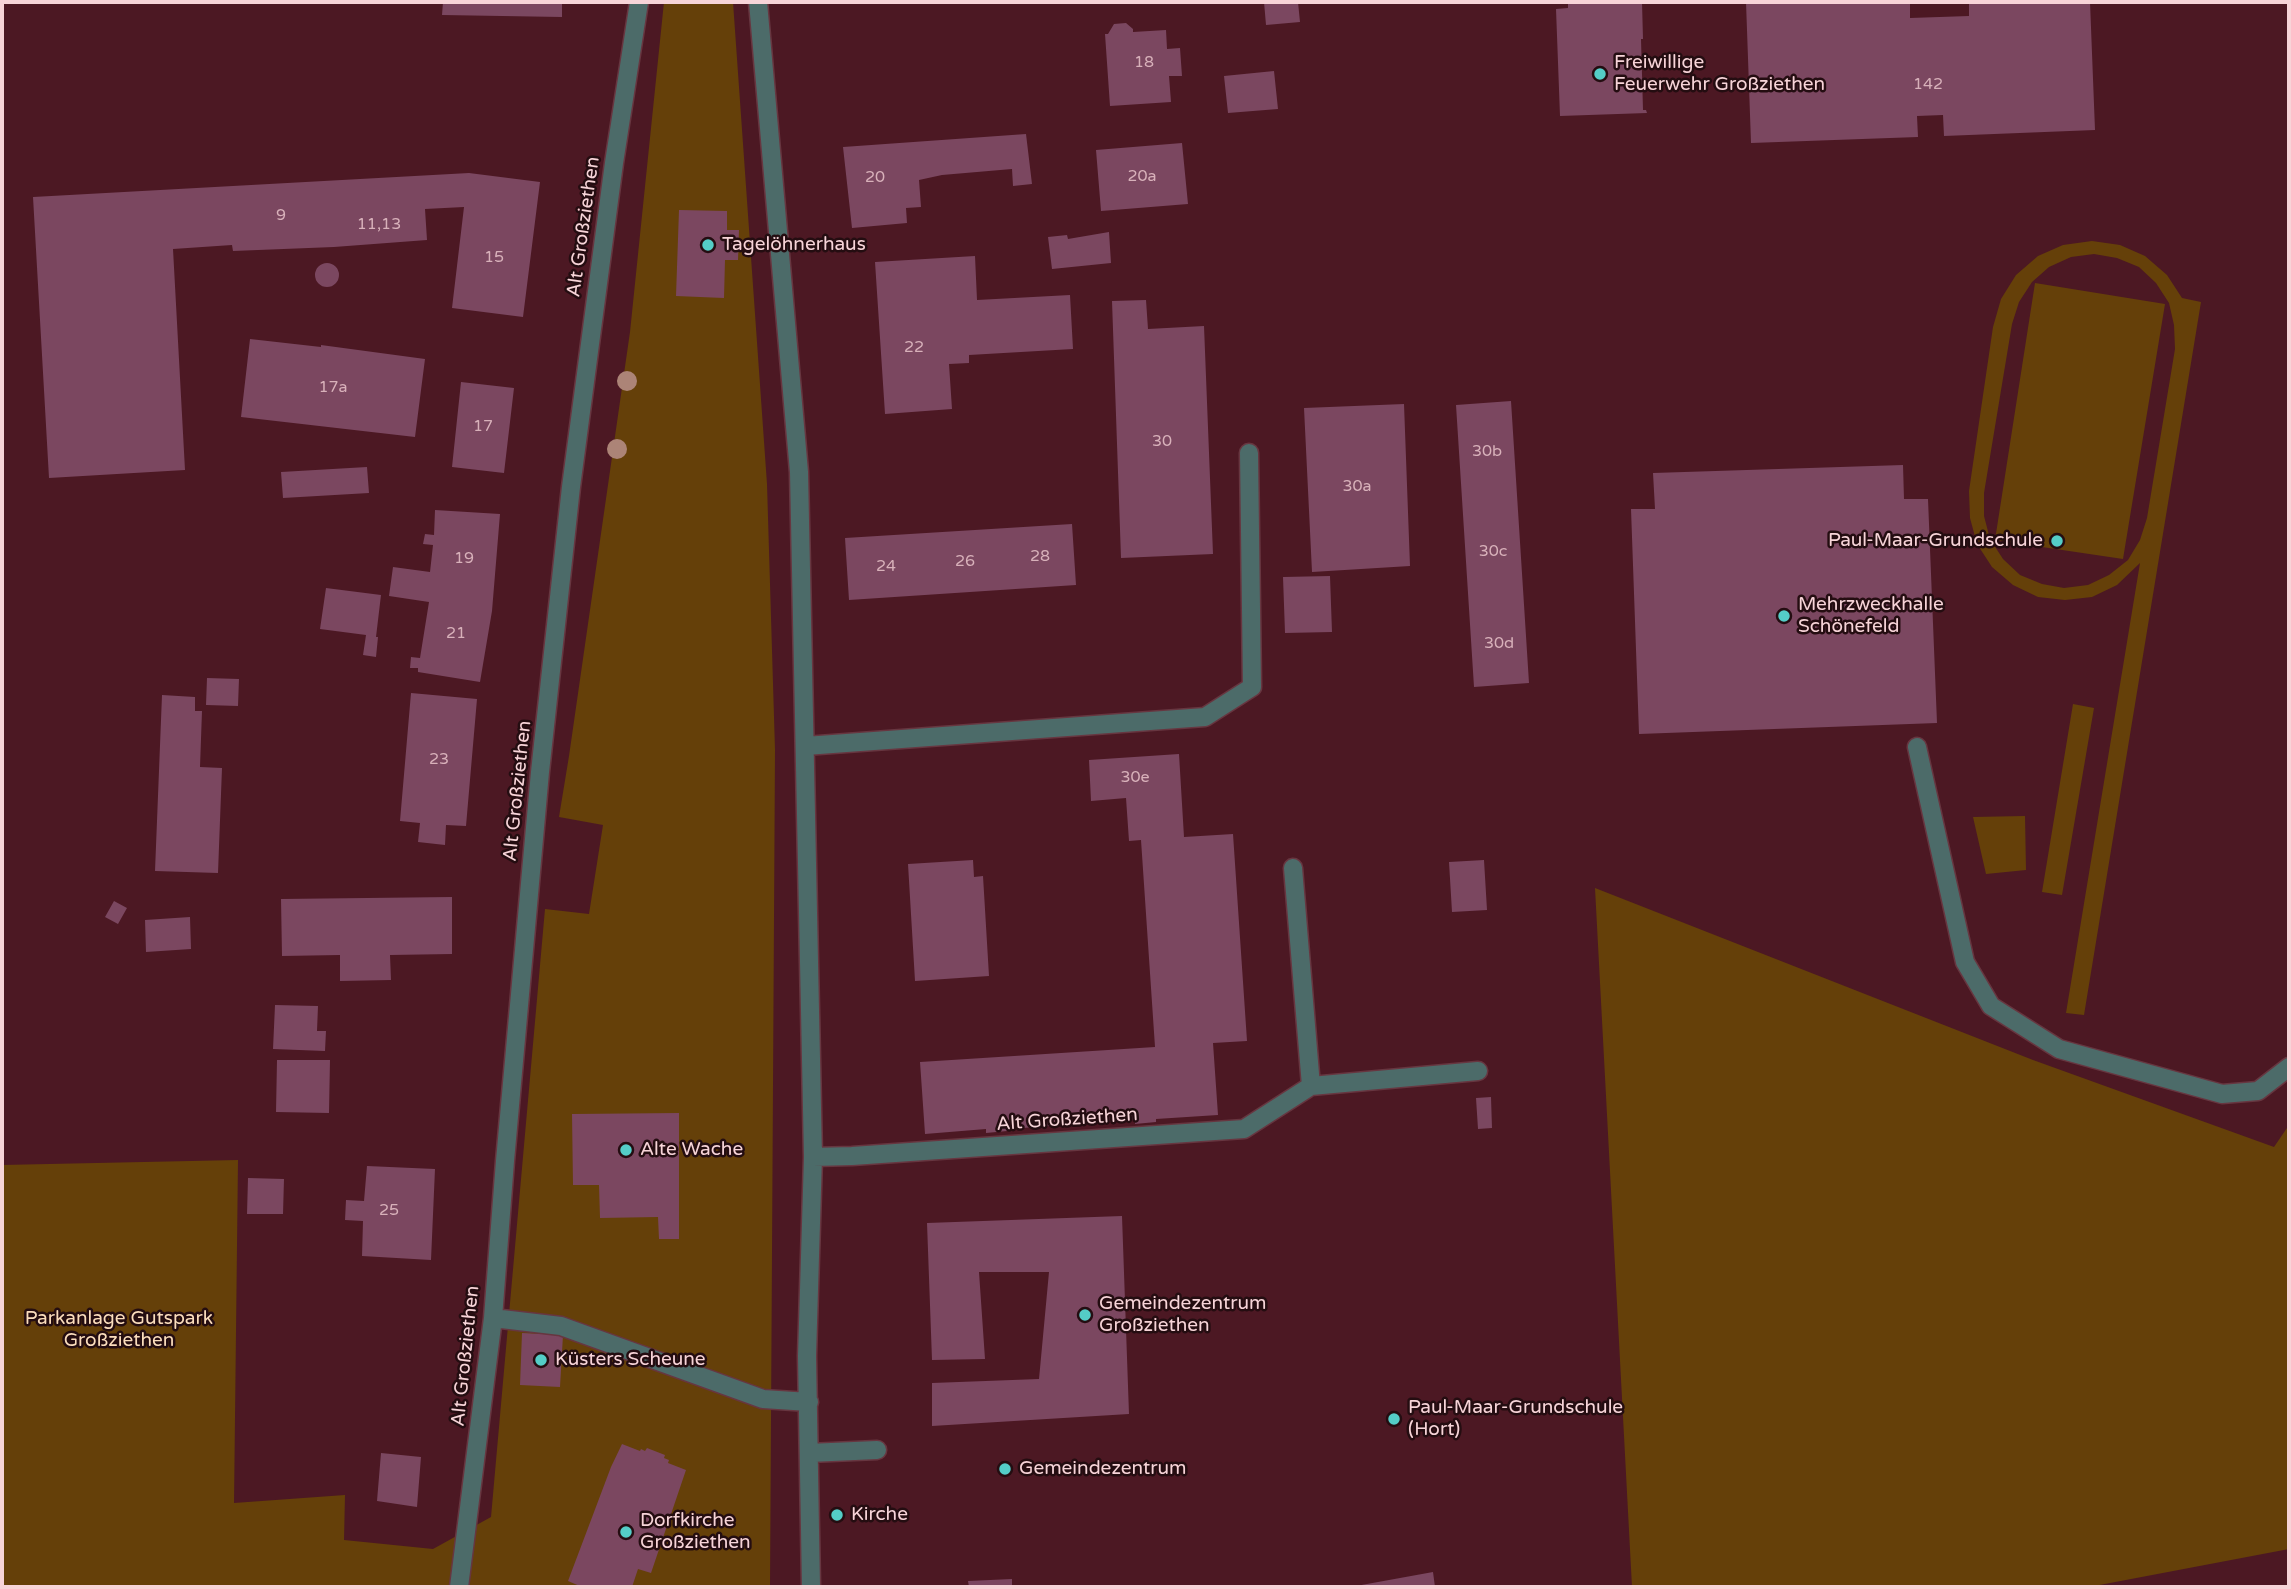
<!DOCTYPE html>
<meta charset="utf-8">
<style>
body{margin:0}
#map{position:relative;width:2291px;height:1589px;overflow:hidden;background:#4c1823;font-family:"Varela Round",sans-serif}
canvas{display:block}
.frame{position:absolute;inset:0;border:4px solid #f7d4d8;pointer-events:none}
</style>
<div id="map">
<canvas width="2291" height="1589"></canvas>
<div class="frame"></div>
</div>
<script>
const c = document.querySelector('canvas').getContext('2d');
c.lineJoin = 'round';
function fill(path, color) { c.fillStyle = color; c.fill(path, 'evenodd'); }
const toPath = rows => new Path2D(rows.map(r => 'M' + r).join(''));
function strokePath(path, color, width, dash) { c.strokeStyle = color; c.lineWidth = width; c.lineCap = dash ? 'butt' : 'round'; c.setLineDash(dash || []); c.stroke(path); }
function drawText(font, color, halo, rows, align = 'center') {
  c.font = font + ' "Varela Round",sans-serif'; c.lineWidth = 5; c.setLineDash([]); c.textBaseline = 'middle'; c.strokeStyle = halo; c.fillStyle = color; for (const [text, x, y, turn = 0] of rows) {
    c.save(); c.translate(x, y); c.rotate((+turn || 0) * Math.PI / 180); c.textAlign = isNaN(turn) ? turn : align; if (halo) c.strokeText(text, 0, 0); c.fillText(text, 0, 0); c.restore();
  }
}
const green = toPath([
 [664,2,733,2,767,484,775,750,770,1587,2,1587,2,1165,238,1160,234,1503,345,1495,344,1540,433,1549,491,1517,545,909,589,914,603,825,559,817,569,756,630,332],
 [2092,241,2120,245,2145,256,2167,275,2182,298,2201,302,2084,1015,2066,1013,2140,563,2117,585,2092,597,2065,600,2038,597,2013,585,1992,567,1977,544,1970,518,1969,491,1993,327,2001,299,2016,275,2038,256,2063,245],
 [2094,254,2117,258,2139,267,2156,283,2169,303,2174,325,2175,349,2147,518,2140,540,2128,560,2109,575,2088,585,2064,588,2042,584,2020,575,2003,559,1990,539,1984,516,1984,493,2012,324,2019,302,2032,282,2049,267,2071,257],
 [2035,283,2165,304,2123,559,1995,540],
 [2073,704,2094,708,2062,895,2042,892],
 [2025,816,2026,870,1986,874,1973,817],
 [1595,888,2033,1060,2274,1147,2289,1125,2289,1549,2089,1587,1632,1587]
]);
const building = toPath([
 [443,2,562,2,562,17,442,15],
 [1264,2,1298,2,1300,22,1266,25],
 [1568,2,1642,2,1643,39,1641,39,1643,110,1646,110,1647,113,1560,116,1556,9,1568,8],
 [1746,2,1910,2,1910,18,1969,16,1969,2,2090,2,2095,130,1944,136,1943,115,1917,116,1918,137,1751,143],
 [1126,23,1133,29,1133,32,1166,30,1167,49,1180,48,1182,76,1169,76,1171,102,1110,106,1105,34,1108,34,1114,24],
 [1274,71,1278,109,1228,113,1224,76],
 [1026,134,1032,184,1013,186,1012,169,942,175,919,180,921,207,906,208,907,223,852,228,843,147],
 [1182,143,1188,204,1101,211,1096,150],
 [469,173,540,182,523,317,452,308,464,207,425,209,427,240,334,247,233,251,232,245,173,249,185,470,49,478,33,197],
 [679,210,727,211,727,230,739,230,738,260,725,260,724,298,676,296],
 [1109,232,1111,263,1052,269,1048,237,1067,235,1068,239],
 [975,256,977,300,1070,295,1073,349,969,355,969,363,949,364,952,409,885,414,875,262],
 '315 275a12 12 0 1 1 24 0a12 12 0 1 1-24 0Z',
 [1146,300,1148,329,1204,326,1213,554,1121,558,1112,301],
 [250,339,321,347,321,345,425,359,415,437,241,417],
 [461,382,514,388,504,473,452,467],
 [1511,401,1529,683,1474,687,1456,405],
 [1404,404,1410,566,1312,572,1304,408],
 [1903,465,1904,499,1928,499,1937,723,1639,734,1631,509,1655,509,1653,473],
 [367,467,369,493,283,498,281,472],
 [435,510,500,514,492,611,480,682,418,672,418,668,410,668,411,657,420,658,429,602,389,596,393,567,430,572,433,545,423,544,425,534,434,535],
 [1072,524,1076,585,849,600,845,538],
 [1330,576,1332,632,1285,633,1283,577],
 [326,588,381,595,376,637,378,637,376,657,363,655,366,635,320,629],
 [207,678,239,679,238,706,206,705],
 [411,693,477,699,466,826,446,825,445,845,418,842,420,823,400,821],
 [162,695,195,697,195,711,202,711,200,767,222,768,218,873,155,871],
 [1179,754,1184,837,1233,834,1247,1041,1213,1043,1218,1115,1156,1119,1156,1122,1135,1124,1135,1120,1008,1129,1007,1131,986,1133,986,1129,925,1134,920,1062,1155,1047,1141,840,1129,841,1126,798,1091,801,1089,760],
 [973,860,974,877,983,876,989,976,915,981,908,864],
 [1484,860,1487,910,1452,912,1449,862],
 [452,897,452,954,390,955,391,980,340,981,340,955,282,956,281,899],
 [114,901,127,908,118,924,105,917],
 [190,917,191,949,146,952,145,920],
 [275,1005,318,1006,317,1031,326,1031,325,1051,273,1049],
 [277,1060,330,1060,329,1113,276,1112],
 [1491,1097,1492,1128,1478,1129,1476,1098],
 [679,1113,679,1239,659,1239,658,1217,600,1218,599,1185,573,1185,572,1114],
 [367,1166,435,1169,431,1260,362,1256,363,1221,345,1220,346,1200,364,1201],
 [248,1178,284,1179,283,1214,247,1214],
 [1122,1216,1129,1414,932,1426,932,1383,1039,1379,1049,1272,979,1272,985,1359,932,1360,927,1223],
 [522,1333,563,1335,560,1387,520,1385],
 [622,1444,640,1451,641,1449,645,1451,647,1448,665,1455,664,1458,669,1460,668,1463,686,1470,651,1573,638,1569,632,1587,582,1587,568,1581,611,1467],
 [381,1453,421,1457,417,1507,377,1501],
 [1433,1572,1435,1587,1356,1587,1356,1586],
 [1012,1579,1012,1587,969,1587,968,1581]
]);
const minor = toPath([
 [758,2,799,472,813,1157,807,1356,811,1587],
 [805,746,1205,717,1252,687,1249,453],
 [1917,747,1965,962,1991,1006,2059,1049,2222,1094,2258,1091,2289,1067],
 [1293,868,1311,1086],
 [813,1157,852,1156,1244,1129,1311,1086,1478,1071],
 [493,1318,561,1326,763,1399,809,1402],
 [809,1453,877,1450],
 [459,1587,493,1318,505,1161,540,772,571,487,614,163,639,2]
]);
const trees = [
 [627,381],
 [617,449]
];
const markers = [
 [1600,74,7,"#54cdc7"],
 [708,245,7,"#54cdc7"],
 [2057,541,7,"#54cdc7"],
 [1784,616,7,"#54cdc7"],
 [626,1150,7,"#54cdc7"],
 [1085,1315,7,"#54cdc7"],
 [541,1360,7,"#54cdc7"],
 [1394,1419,7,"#54cdc7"],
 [1005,1469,7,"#54cdc7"],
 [837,1515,7,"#54cdc7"],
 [626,1532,7,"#54cdc7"]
];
const numberNames = [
 ["18",1144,63],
 ["142",1928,85],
 ["20a",1142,177],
 ["20",875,178],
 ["9",281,216],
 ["11,13",379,225],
 ["15",494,258],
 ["22",914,348],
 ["17a",333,388],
 ["17",483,427],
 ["30",1162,442],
 ["30b",1487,452],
 ["30a",1357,487],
 ["30c",1493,552],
 ["28",1040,557],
 ["19",464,559],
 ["26",965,562],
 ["24",886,567],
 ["21",456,634],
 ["30d",1499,644],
 ["23",439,760],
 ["30e",1135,778],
 ["25",389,1211]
];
const poiNames = [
 ["Freiwillige",1614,63],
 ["Feuerwehr Großziethen",1614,85],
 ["Tagelöhnerhaus",722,245],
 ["Paul-Maar-Grundschule",2043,541,"right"],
 ["Mehrzweckhalle",1798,605],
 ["Schönefeld",1798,627],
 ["Alte Wache",640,1150],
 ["Gemeindezentrum",1099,1304],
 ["Großziethen",1099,1326],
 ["Küsters Scheune",555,1360],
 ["Paul-Maar-Grundschule",1408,1408],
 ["(Hort)",1408,1430],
 ["Gemeindezentrum",1019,1469],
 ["Kirche",851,1515],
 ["Dorfkirche",640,1521],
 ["Großziethen",640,1543]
];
const streetNames = [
 ["Alt Großziethen",584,227,-82],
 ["Alt Großziethen",518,791,-84],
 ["Alt Großziethen",1067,1120,-4],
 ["Alt Großziethen",466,1356,-84]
];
const parkNames = [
 ["Parkanlage Gutspark",119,1319],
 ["Großziethen",119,1341]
];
fill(green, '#654009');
fill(building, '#7b4760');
strokePath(minor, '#673640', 21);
strokePath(minor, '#4c6b69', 18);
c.fillStyle = '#ac8477';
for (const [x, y] of trees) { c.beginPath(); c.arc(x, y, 10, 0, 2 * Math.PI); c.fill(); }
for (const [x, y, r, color] of markers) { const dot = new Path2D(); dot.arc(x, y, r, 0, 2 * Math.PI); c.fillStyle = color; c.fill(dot); strokePath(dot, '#240d11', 2.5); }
drawText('16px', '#d8b1ba', null, numberNames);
drawText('19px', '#f7d4d8', '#240d11', poiNames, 'left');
drawText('19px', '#f7d4d8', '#240d11', streetNames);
drawText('19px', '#fbddbc', '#240d11', parkNames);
</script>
